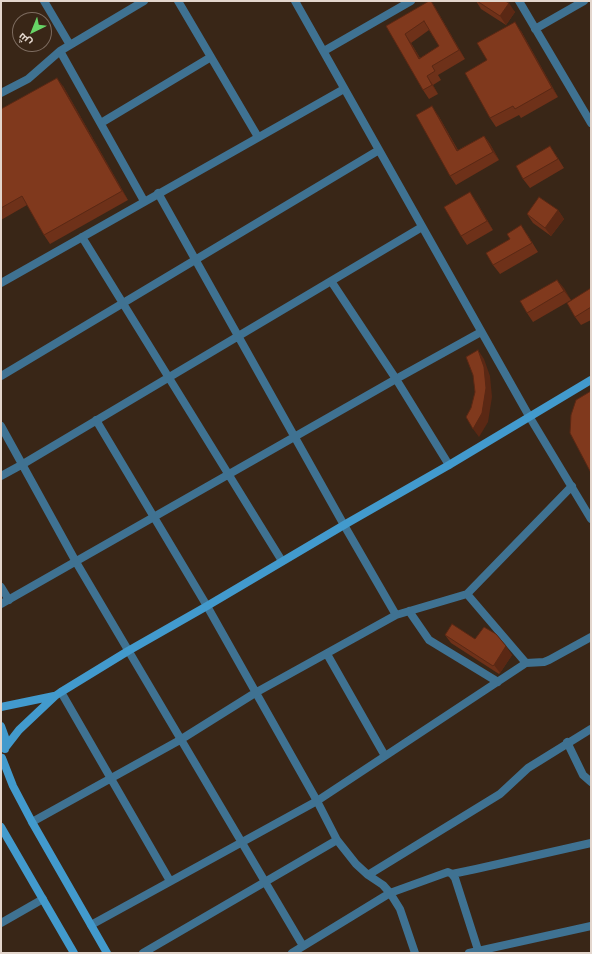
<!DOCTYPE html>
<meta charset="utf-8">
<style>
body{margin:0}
#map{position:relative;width:592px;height:954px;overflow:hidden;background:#392617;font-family:"Space Grotesk",Cairo,sans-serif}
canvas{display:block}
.frame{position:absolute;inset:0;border:2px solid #e3d6cd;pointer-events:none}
.north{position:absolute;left:12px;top:12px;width:40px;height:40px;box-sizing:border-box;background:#392617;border:1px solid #7d6c60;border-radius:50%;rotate:223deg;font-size:11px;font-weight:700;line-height:16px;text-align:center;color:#e3d6cd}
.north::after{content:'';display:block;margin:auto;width:14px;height:18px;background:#67d466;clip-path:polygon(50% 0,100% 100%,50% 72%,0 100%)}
</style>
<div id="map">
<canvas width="592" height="954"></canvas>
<div class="frame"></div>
<div class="north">ش</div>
</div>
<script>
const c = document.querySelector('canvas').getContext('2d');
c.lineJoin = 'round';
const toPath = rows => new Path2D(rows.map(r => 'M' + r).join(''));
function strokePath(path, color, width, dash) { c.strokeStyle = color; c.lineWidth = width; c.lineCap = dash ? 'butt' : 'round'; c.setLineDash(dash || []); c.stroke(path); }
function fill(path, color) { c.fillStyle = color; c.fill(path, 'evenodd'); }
const street = toPath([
 [44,1,70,45],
 [178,1,258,137],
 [295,1,529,416,591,519],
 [519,1,591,123],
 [535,29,584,1],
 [60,51,144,201],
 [324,51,411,1],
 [1,93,28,79,60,51,144,1],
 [101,123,211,57],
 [158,193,344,525,396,615],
 [82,237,282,561],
 [331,281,396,379,449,465],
 [1,283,344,89],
 [1,376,379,150],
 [96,420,207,606,317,801,337,840,356,864,368,875,383,885,390,893,400,909,415,953],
 [1,426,76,562,303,946],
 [1,476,23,464,422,227],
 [1,587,9,600],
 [467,594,526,663],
 [1,604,396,379,481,332],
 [409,611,429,640,498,682],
 [327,654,385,756],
 [61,692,170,881],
 [567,742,583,775,591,782],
 [32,822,180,740,255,693,396,615,467,594,572,486],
 [452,874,455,878,479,953],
 [368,875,500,794,528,768,591,729],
 [1,923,43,899],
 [91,925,317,801,526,663,544,662,549,660,591,637],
 [143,953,337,840],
 [292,953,390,893,448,872,452,874,476,869,591,843],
 [469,953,591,926]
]);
const secondary = toPath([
 [1,707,54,696],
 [1,726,5,737,5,749],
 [5,748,19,730,55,696,61,692,128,651,207,606,344,525,449,465,591,380],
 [2,758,13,786,32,822,107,953],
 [1,827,74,953]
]);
const wall = toPath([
 [431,1,436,9,465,59,438,75,441,80,433,85,438,94,429,99,423,90,386,26],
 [429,30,439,46,420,58,411,43],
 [476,1,505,1,515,12,506,25,481,9],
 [521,31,558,97,521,118,519,115,496,127,490,118,487,60],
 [63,86,128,200,50,244,44,235,27,205,1,220,1,109],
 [438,115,458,150,484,136,490,144,499,160,456,185,450,176],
 [556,155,564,168,530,188,523,179],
 [476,201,493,230,467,245,461,236],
 [558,210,564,219,551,236,533,223,527,214],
 [527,234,538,252,500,274,493,265],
 [557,280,571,300,533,322,527,313],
 [591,288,591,320,581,325,575,317],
 [445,635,475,639,512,655,500,673,499,674,451,643]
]);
const shadedWall = toPath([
 [431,1,436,9,465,59,459,50],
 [509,3,515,12,506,25,500,16],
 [515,22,521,31,558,97,552,88],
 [405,34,411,43,425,67,419,59],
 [427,76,433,85,438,94,432,85],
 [57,78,63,86,128,200,122,191],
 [432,106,438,115,463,160,457,151],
 [484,136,490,144,499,160,493,152],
 [470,192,476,201,493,230,487,221],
 [558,210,564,219,551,236,545,228],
 [557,280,564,288,571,300,564,291],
 [478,350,484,359,490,376,492,397,488,422,479,437,473,429],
 [506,646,512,655,500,673,494,665]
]);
const building = toPath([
 [429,1,431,1,459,50,432,66,435,71,427,76,432,85,423,90,386,26,429,1],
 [424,21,439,46,419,59,405,34,424,21],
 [477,1,505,1,509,3,500,16,477,1],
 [515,22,552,88,515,109,513,106,490,118,465,73,487,60,477,43,515,22],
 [57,78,122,191,44,235,22,196,1,208,1,109,57,78],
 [432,106,457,151,484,136,493,152,450,176,416,115,432,106],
 [550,146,558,159,523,179,516,166,550,146],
 [470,192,487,221,461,236,444,207,470,192],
 [539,197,558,210,545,228,527,214,539,197],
 [521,225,532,243,493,265,486,253,510,239,507,234,521,225],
 [557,280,564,291,527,313,520,301,557,280],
 [591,288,591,307,575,317,567,303,591,288],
 [478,350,484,367,486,388,482,413,473,429,466,417,471,408,475,392,473,375,466,357,478,350],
 [591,391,591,439,590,440,591,441,591,473,570,433,571,415,576,400,591,391],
 [452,624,475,639,484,627,496,634,506,646,494,665,493,666,445,635,452,624]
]);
strokePath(street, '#3f7292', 8);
strokePath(secondary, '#429acd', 8);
fill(wall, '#6e3119');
fill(shadedWall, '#5a2814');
fill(building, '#80391d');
strokePath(building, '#5a2814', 1);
</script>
